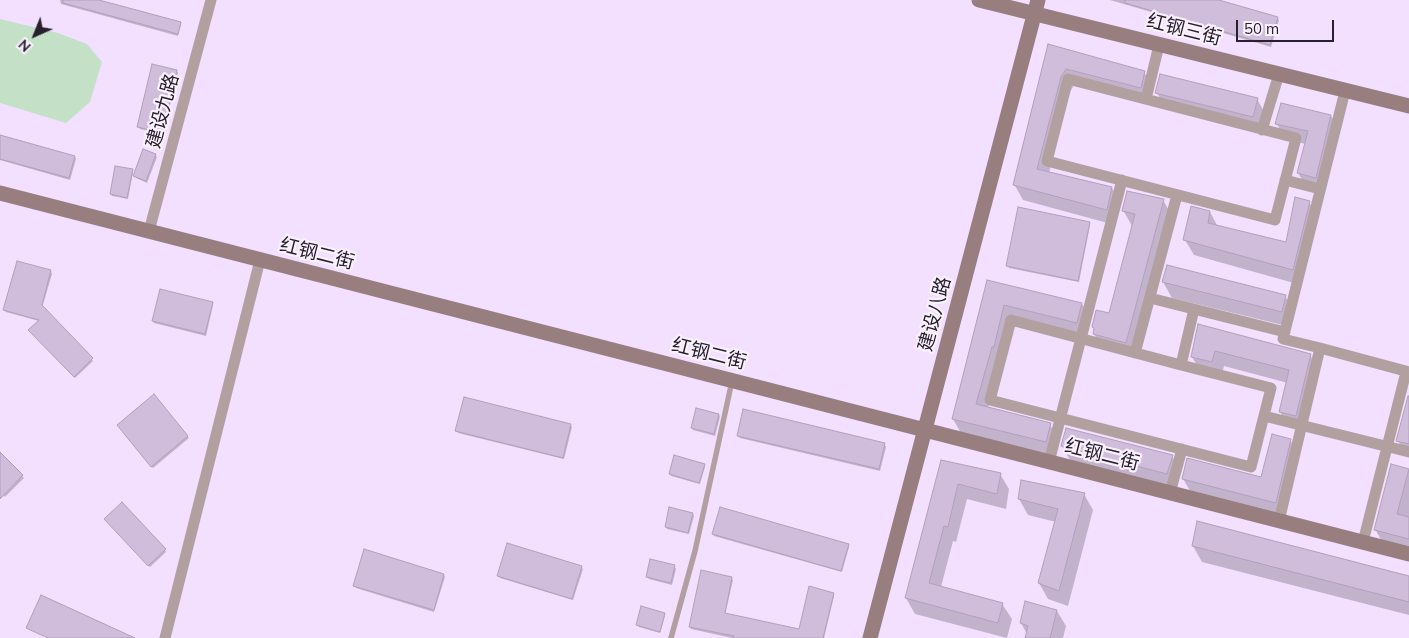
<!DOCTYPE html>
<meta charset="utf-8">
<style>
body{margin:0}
#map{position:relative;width:1409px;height:638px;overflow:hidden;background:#f3dfff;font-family:Mulish,sans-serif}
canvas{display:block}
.north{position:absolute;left:10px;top:10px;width:50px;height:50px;-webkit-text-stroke:4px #f9f1fe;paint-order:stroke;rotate:224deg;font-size:14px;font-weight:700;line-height:20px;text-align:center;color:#28202c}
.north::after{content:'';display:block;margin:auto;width:18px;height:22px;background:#28202c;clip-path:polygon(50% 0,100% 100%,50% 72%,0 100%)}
.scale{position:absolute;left:1236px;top:20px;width:98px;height:22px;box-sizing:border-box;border:2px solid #28202c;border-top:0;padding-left:6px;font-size:15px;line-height:18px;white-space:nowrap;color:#28202c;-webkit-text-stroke:4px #f9f1fe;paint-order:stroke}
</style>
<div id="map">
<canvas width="1409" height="638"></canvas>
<div class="north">N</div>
<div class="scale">50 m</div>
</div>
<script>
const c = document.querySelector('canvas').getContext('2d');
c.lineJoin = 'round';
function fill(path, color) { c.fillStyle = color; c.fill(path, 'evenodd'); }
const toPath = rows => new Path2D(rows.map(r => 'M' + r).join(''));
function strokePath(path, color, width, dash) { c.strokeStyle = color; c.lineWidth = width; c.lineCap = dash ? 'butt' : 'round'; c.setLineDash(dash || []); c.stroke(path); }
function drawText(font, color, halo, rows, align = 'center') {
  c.font = font + ' Mulish,"Noto Sans SC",sans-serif'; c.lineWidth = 4.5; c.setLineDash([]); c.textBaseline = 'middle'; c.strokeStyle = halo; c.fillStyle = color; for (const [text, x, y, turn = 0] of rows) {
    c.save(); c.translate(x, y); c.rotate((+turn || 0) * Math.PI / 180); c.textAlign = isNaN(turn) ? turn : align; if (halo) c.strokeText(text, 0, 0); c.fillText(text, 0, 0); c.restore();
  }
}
const green = toPath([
 [0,19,58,33,87,44,102,62,90,102,66,123,0,103]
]);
const shadow = toPath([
 [60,0,94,0,180,23,181,25,178,36,61,4],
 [1110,0,1215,0,1277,18,1279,20,1271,47],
 [1049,46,1144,72,1153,88,1150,103,1075,84,1069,93,1049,173,1112,188,1121,204,1115,225,1023,200,1014,184],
 [177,71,178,73,163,134,140,129,138,126],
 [1157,93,1257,99,1266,115,1261,132,1166,108],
 [1331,116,1340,131,1324,193,1307,188,1298,173,1306,144,1286,140,1277,124],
 [0,136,75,157,76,159,70,180,0,160],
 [155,155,157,157,147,183,136,178,135,176],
 [132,170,133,172,128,199,112,196,111,194],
 [1163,200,1172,216,1134,358,1103,349,1094,334,1095,330,1093,327,1110,314,1132,226,1123,210],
 [1309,202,1318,217,1301,285,1194,255,1185,240,1210,212,1218,227,1286,243],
 [1089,223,1090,225,1079,282,1009,268,1008,265],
 [51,271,52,274,42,308,93,361,75,378,31,332,39,321,6,312,4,310],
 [988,282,1082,304,1091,319,1086,338,1013,320,988,408,1050,425,1059,440,1055,457,962,435,953,419],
 [1163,282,1285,296,1294,312,1291,327,1172,298],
 [212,303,213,305,206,336,154,323,153,321],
 [1199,325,1310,355,1319,370,1305,431,1289,427,1280,412,1288,383,1224,366,1221,378,1201,372,1192,357],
 [1409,396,1409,457,1407,457,1398,441],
 [719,415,720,417,715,436,693,430,692,428],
 [570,425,572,427,564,459,458,433,457,430],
 [119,427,187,436,189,438,153,468],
 [738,435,884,444,886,447,880,471,740,438],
 [1290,440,1299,455,1284,518,1192,494,1183,479,1262,479],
 [1062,446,1172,456,1181,472,1176,489,1071,462],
 [0,454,24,478,5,497,0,491],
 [942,461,1000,474,1009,489,1006,509,967,499,956,542,953,541,941,587,1002,604,1012,619,1007,638,915,614,906,598],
 [704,465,705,467,700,484,671,476,670,474],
 [1408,470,1409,471,1409,552,1384,545,1375,529],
 [1084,494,1093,510,1068,606,1048,599,1039,583,1056,522,1028,515,1019,499],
 [693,514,694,516,689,534,667,529,666,526],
 [105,519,165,550,166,552,150,567],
 [713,534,848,545,849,547,842,572,714,536],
 [1193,546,1409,578,1409,615,1202,562],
 [674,566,676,569,672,585,649,579,647,577],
 [581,567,583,569,573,600,500,578,499,576],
 [444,575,445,577,434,612,356,588,355,586],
 [731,578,733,580,725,615,799,630,833,594,834,596,824,638,732,638,691,629,690,627],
 [1057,611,1066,626,1063,638,1026,638,1027,634,1021,623],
 [664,614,665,616,660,633,639,627,637,625]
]);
const building = toPath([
 [63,0,99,0,181,22,178,34,63,3,63,0],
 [1125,0,1219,0,1278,17,1270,45,1125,3,1125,0],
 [1048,44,1145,71,1141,88,1066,69,1061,77,1037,169,1112,187,1107,210,1013,185,1048,44],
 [152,64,177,70,163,133,137,127,152,64],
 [1160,74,1258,98,1253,117,1155,93,1160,74],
 [1281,103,1331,115,1316,178,1297,173,1308,131,1275,124,1281,103],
 [0,135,75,156,69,178,0,159,0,135],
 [143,149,156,154,146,181,133,176,143,149],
 [115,166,133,169,127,198,110,194,115,166],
 [1127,191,1164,199,1126,343,1093,334,1094,328,1092,327,1096,310,1109,313,1135,214,1122,211,1127,191],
 [1295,197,1310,201,1293,270,1183,240,1191,206,1210,211,1208,223,1286,242,1295,197],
 [1018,207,1090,222,1078,281,1006,266,1018,207],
 [17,261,51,270,42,305,93,358,74,377,28,330,39,320,3,310,17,261],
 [1167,265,1286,295,1282,312,1162,282,1167,265],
 [987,280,1082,303,1077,323,1004,305,994,347,992,347,976,404,1051,423,1046,442,952,419,987,280],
 [160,289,213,302,205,334,152,321,160,289],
 [1198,324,1311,354,1296,416,1279,412,1289,370,1215,351,1212,362,1191,357,1198,324],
 [154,394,188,436,151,467,117,425,154,394],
 [1408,396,1409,396,1409,444,1396,441,1408,396],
 [464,397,571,424,563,458,455,431,464,397],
 [696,408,719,414,714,434,691,428,696,408],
 [743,409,885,443,879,469,737,436,743,409],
 [1066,428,1173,455,1167,474,1063,447,1061,446,1066,428],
 [1272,434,1291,439,1276,503,1182,479,1187,458,1261,477,1272,434],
 [0,452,23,475,0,499,0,452],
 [674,455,705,464,699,483,669,474,674,455],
 [941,460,1001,473,997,494,958,484,948,527,944,526,929,583,1003,603,998,623,905,598,941,460],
 [1391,464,1409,469,1397,514,1409,517,1409,539,1374,530,1391,464],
 [1021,480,1085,493,1059,591,1038,583,1058,509,1018,499,1021,480],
 [122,502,166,549,148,566,104,519,122,502],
 [669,507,693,513,688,533,665,527,669,507],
 [720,507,849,544,841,571,712,534,720,507],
 [1197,521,1409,576,1409,602,1192,546,1197,521],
 [507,543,582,566,572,599,497,576,507,543],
 [364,549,444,574,434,610,353,586,364,549],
 [650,559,675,565,671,583,646,577,650,559],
 [701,570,732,577,725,613,799,629,809,586,834,593,823,638,733,638,734,636,689,627,701,570],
 [41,595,135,638,48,638,26,628,41,595],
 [1025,601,1057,610,1050,638,1025,638,1028,626,1020,623,1025,601],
 [641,606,665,613,660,632,636,625,641,606]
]);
const lane = toPath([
 [671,638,695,551,732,381]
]);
const street = toPath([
 [1068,79,1296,138,1275,220,1047,161,1068,79],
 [1146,99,1159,45],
 [1262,130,1279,74],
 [1285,180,1320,189],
 [149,231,211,0],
 [1150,298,1285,332],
 [1320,348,1409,372],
 [1135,353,1177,195],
 [1181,365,1011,320,990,400,1251,467,1271,388,1181,365,1194,309],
 [1264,416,1409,452],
 [1049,462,1122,180],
 [1170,493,1182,449],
 [1279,521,1320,348,1283,339,1345,91],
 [1363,542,1406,372],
 [165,638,260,260]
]);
const secondary = toPath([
 [979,0,1409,106],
 [0,193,1409,554],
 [870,638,1038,0]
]);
const streetNames = [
 ["红钢三街",1184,30,14],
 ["建设九路",163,111,-75],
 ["红钢二街",317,254,14],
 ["建设八路",935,314,-75],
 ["红钢二街",709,354,14],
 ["红钢二街",1102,455,14]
];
fill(green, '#c4e1c7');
fill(shadow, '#0003');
fill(building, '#d0bcdb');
strokePath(building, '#b29fbd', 1);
strokePath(lane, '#b2a0a1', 5.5);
strokePath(street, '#b2a0a1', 11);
strokePath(secondary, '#987e7f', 15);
drawText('19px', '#28202c', '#f9f1fe', streetNames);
</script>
